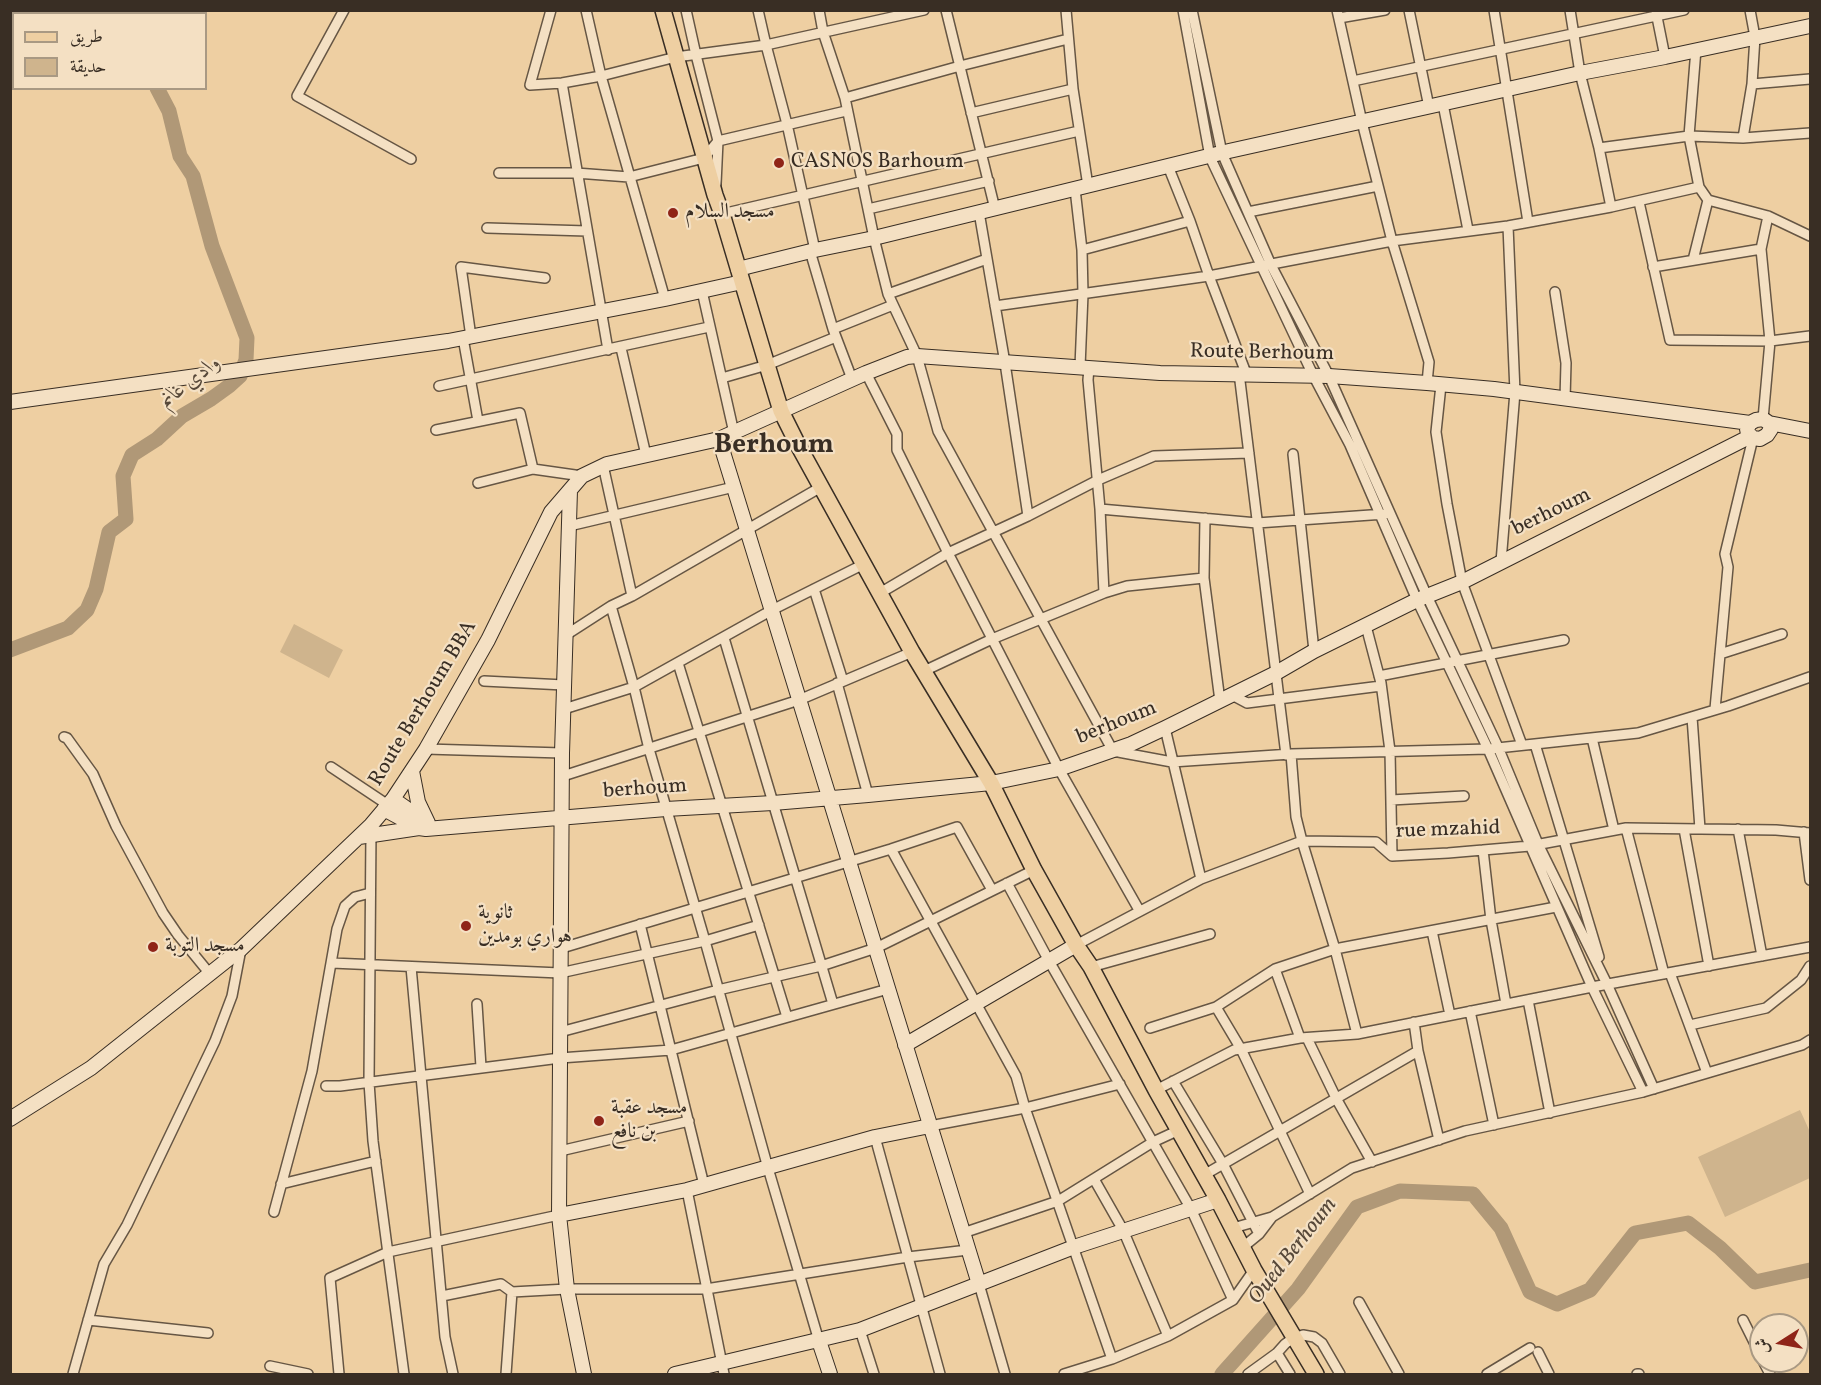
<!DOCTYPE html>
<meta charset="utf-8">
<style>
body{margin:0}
#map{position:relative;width:1821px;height:1385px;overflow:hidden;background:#eecfa2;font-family:Vollkorn,Amiri,serif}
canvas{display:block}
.frame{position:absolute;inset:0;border:12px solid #392e24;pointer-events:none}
.legend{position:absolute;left:12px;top:12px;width:195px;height:78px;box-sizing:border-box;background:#f4e0c3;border:2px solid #a99983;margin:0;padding:8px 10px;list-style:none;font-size:18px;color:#392e24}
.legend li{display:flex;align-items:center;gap:12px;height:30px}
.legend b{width:30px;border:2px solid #a99983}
.north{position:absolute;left:1749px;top:1313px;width:60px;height:60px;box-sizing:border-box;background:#f4e0c3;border:2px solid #a99983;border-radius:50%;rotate:259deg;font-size:16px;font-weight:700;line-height:24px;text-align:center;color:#392e24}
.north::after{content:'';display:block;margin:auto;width:21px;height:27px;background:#8f2418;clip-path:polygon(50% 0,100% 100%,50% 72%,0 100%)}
</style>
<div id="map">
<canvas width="1821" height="1385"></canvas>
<div class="frame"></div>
<ul class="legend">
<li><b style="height:8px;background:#eecfa2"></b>طريق</li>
<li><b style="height:16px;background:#cfb48d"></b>حديقة</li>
</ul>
<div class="north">ش</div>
</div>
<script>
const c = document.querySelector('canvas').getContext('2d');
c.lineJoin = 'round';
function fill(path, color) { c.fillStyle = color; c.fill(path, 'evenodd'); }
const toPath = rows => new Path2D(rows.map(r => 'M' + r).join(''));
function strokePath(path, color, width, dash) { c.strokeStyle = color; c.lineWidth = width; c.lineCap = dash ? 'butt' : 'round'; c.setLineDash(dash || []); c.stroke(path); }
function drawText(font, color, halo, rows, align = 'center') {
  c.font = font + ' Vollkorn,Amiri,serif'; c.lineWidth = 4.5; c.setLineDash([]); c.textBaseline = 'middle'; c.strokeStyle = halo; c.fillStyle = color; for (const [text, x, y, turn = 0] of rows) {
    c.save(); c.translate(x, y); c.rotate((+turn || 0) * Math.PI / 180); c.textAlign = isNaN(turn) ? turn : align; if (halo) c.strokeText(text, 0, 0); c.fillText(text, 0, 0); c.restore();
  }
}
const green = toPath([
 [294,624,343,650,329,678,280,652],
 [1800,1110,1810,1132,1810,1178,1725,1217,1698,1157]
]);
const river = toPath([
 [132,14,133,10],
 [10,650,68,628,87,610,96,589,109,532,126,519,123,476,132,455,157,439,182,416,211,399,229,386,240,376,246,360,247,338,212,246,193,176,180,156,169,111,157,88],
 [1222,1374,1298,1289,1357,1207,1400,1191,1473,1194,1501,1228,1530,1292,1557,1304,1590,1290,1635,1233,1688,1223,1720,1248,1755,1282,1810,1270]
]);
const street = toPath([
 [344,10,297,96,411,159],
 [551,10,530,85,562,83,601,76,676,57,766,45,924,10],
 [586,10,601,76,665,299],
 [686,10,696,55,718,141,716,184],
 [758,10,766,45,787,124,815,250],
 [819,10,823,32,845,98,874,238,888,294,917,356,938,431,1113,751,1172,762,1291,754,1488,749,1638,733,1728,706,1810,677],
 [946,10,995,209],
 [1066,10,1073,89,1088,186],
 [1183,10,1210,157,1313,375,1350,445,1417,600,1488,749,1592,987,1643,1092],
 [1192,10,1222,153,1271,265,1329,376,1427,596,1498,747,1538,844,1607,984,1654,1089],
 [1337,10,1362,122,1392,241,1429,362,1427,383],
 [1409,10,1429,107],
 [1494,10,1528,222],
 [1570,10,1580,73,1599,148,1689,136,1743,138,1810,133],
 [1656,12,1665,57],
 [1339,18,1385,10],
 [1353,81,1684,10],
 [562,83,608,350],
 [1752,84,1810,79],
 [845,98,960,66,1068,39],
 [1443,104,1468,230],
 [971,113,1073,89],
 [1743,138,1752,84,1755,37,1750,10],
 [1599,148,1611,207],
 [1168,166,1190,221,1209,276,1246,373],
 [499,173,576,173,629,177,704,158,718,141,846,111],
 [1699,187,1708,200,1768,216,1810,236],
 [1075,189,1082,250,1083,294,1080,367],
 [1639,202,1670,340,1770,341,1810,336],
 [868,209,989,181],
 [979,212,1005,363,1028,516],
 [1248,212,1378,186],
 [722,214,1079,131],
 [487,228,587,231],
 [1082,250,1190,221],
 [810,251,833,329,852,379],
 [1693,260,1708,200],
 [1653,267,1761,249],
 [702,291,734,433],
 [1555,292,1566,363,1565,399],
 [888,294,987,259],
 [995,306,1209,276,1392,241,1508,226,1611,207,1699,187,1689,136,1696,49],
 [833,329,893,305],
 [471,337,461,267,545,278],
 [463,338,478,421],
 [621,348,646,455],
 [866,373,897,434,897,450,948,553,1059,769,1139,910],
 [1239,373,1286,755],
 [722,378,767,365,836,337],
 [1441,385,1436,432,1447,504,1462,582,1522,745],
 [439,386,709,327],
 [1763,419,1770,341,1761,249,1768,216],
 [436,430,520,413,533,469,582,476],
 [1293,454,1314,651],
 [603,465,632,596],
 [478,483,533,469],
 [1100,509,1257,523,1385,514],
 [1205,518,1204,578,1220,701],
 [569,526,734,487],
 [1501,562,1515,392,1508,226],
 [814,589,843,681],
 [880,593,948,553,1028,516,1098,480,1154,456,1249,453],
 [1104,593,1127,586,1204,578],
 [611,606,634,687,649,749,705,941,768,1168,819,1341],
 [1366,626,1381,683,1390,751,1392,856],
 [566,635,611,606,632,596,821,487],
 [724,638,833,1004],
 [1720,654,1782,634],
 [678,663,787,1017],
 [924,671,992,639,1104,593,1100,509,1088,380,1089,368],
 [1379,676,1564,640],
 [484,681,564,685],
 [837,683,868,795],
 [1232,695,1247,703,1381,686],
 [564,709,634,687,772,610,864,564],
 [1715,709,1728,567,1725,554,1753,438],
 [1692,717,1700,829],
 [1165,728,1201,879],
 [64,737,67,738,93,774,116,826,163,913,178,935,210,974],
 [1592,738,1614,830],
 [1535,744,1599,957],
 [426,749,562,753],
 [1291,754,1296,817,1302,841,1335,949,1357,1034],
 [331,767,388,805],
 [563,776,799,700,912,652],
 [1391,800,1464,796],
 [1626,828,1664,974],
 [1684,829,1709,966],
 [1738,829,1762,956],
 [371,830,369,1082,373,1141,404,1374],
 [1804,832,1810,880],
 [891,849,1016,1076,1025,1108,1112,1359],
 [1483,850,1491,920,1506,1004],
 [1007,883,1049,961,1191,1209,1233,1300],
 [640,924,704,1185],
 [1432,931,1450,1015],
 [1076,945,1201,879,1302,841,1376,842,1392,856,1448,853,1530,846,1626,828,1776,830,1810,833],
 [562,948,891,849,957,827,992,890],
 [332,963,560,973,705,941,759,925],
 [411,967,445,1337,453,1374],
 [1091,967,1210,934],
 [1275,969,1300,1038],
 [1670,973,1707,1073],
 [1528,1000,1550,1113],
 [477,1004,481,1067],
 [1216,1007,1241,1049,1310,1194],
 [1470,1011,1494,1125],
 [1414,1022,1418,1051,1439,1140],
 [1690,1025,1766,1008,1801,980,1810,966],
 [1150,1028,1216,1007,1275,969,1335,949,1556,907],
 [560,1032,718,990,821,966,876,948,1034,870],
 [1307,1038,1337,1100,1372,1162],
 [1173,1081,1223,1164,1259,1234],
 [326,1086,340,1086,560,1058,671,1050,888,989],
 [1156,1090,1234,1050,1300,1038,1357,1034,1592,987,1810,947],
 [930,1126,1025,1108,1120,1084],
 [875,1137,940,1374],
 [560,1151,689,1121],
 [1204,1175,1418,1051],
 [1094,1179,1123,1230,1168,1336],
 [281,1184,376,1161],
 [687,1190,724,1374],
 [274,1212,312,1071,337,929,345,906,355,897,370,893],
 [1233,1228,1272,1217],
 [963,1233,1058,1201,1153,1142,1179,1130],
 [1243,1247,1259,1234,1272,1217,1352,1168,1465,1131,1643,1092,1802,1045,1810,1040],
 [979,1284,1005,1374],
 [442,1296,501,1284,512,1292,567,1289,706,1289,908,1257,968,1250],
 [1359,1302,1399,1374],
 [88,1320,208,1333],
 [1743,1320,1761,1356],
 [860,1330,874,1374],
 [1538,1352,1549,1374],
 [1763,1361,1770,1374],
 [270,1366,308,1374],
 [73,1374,104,1264,127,1225,215,1041,232,996,241,949],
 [339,1374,330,1278,388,1252,559,1215],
 [506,1374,512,1292],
 [1064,1374,1112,1359,1168,1336,1233,1300,1254,1270],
 [1248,1374,1277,1353],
 [1290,1374,1277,1353,1285,1344,1293,1338,1303,1335,1314,1337,1322,1343,1340,1374],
 [1487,1374,1530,1348],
 [1637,1374,1639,1374]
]);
const secondary = toPath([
 [738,269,815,250,874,238,1229,151,1580,73,1665,57,1810,26],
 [10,402,448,341,665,299,742,282],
 [1769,423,1771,429,1767,435,1760,439,1753,438,1748,434,1747,429,1750,423,1756,420,1763,419,1769,423,1810,431],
 [719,439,979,1284],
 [570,490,562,753,559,1215,567,1289,584,1374],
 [412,771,418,802,428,823],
 [393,799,426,822],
 [384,809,419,828,426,829,666,809,773,803,868,795,991,783,1059,769,1131,744,1165,728,1276,673,1314,651,1417,600,1462,582,1751,436],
 [359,837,419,828],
 [905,1045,1076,945],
 [10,1119,91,1068,241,949,371,825,393,799,426,749,488,640,551,512,582,476,607,464,719,439,866,373,907,357,917,356,1160,373,1329,376,1427,383,1494,389,1750,423],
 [559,1215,687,1190,875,1137,930,1126],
 [819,1341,830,1374],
 [675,1374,860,1330,1074,1247,1218,1200]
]);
const primary = toPath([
 [663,10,715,195,722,214,767,365,781,411,798,445,912,652,991,783,1034,870,1076,945,1091,967,1156,1090,1218,1200,1254,1270,1316,1374]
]);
const markers = [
 [779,163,6,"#8f2418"],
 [673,213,6,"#8f2418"],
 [466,926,6,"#8f2418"],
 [153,947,6,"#8f2418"],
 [599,1121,6,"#8f2418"]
];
const poiNames = [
 ["CASNOS Barhoum",791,163],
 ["مسجد السلام",685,213],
 ["ثانوية",478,914],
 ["هواري بومدين",478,938],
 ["مسجد التوبة",165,947],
 ["مسجد عقبة",611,1109],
 ["بن نافع",611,1133]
];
const streetNames = [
 ["Route Berhoum",1262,354,1],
 ["berhoum",1552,513,-26],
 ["Route Berhoum BBA",424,704,-59],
 ["berhoum",1117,724,-22],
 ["berhoum",645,790,-4],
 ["rue mzahid",1448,831,-2]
];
const waterNames = [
 ["وادي غانم",191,383,-38],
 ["Oued Berhoum",1294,1252,-52]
];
const districtNames = [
 ["Berhoum",774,447]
];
fill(green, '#cfb48d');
strokePath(river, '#b09877', 15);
strokePath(street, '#665644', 12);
strokePath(secondary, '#392e24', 16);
strokePath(primary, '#392e24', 18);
strokePath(street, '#f4e0c3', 9);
strokePath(secondary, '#f4e0c3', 14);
strokePath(primary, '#eecfa2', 15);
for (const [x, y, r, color] of markers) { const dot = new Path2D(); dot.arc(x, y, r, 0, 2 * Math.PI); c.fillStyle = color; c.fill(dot); strokePath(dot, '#f4e0c3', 2); }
drawText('21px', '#392e24', '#f4e0c3', poiNames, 'left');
drawText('21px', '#392e24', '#f4e0c3', streetNames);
drawText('italic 22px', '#574839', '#f4e0c3', waterNames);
drawText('bold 27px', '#392e24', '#f4e0c3', districtNames);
</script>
